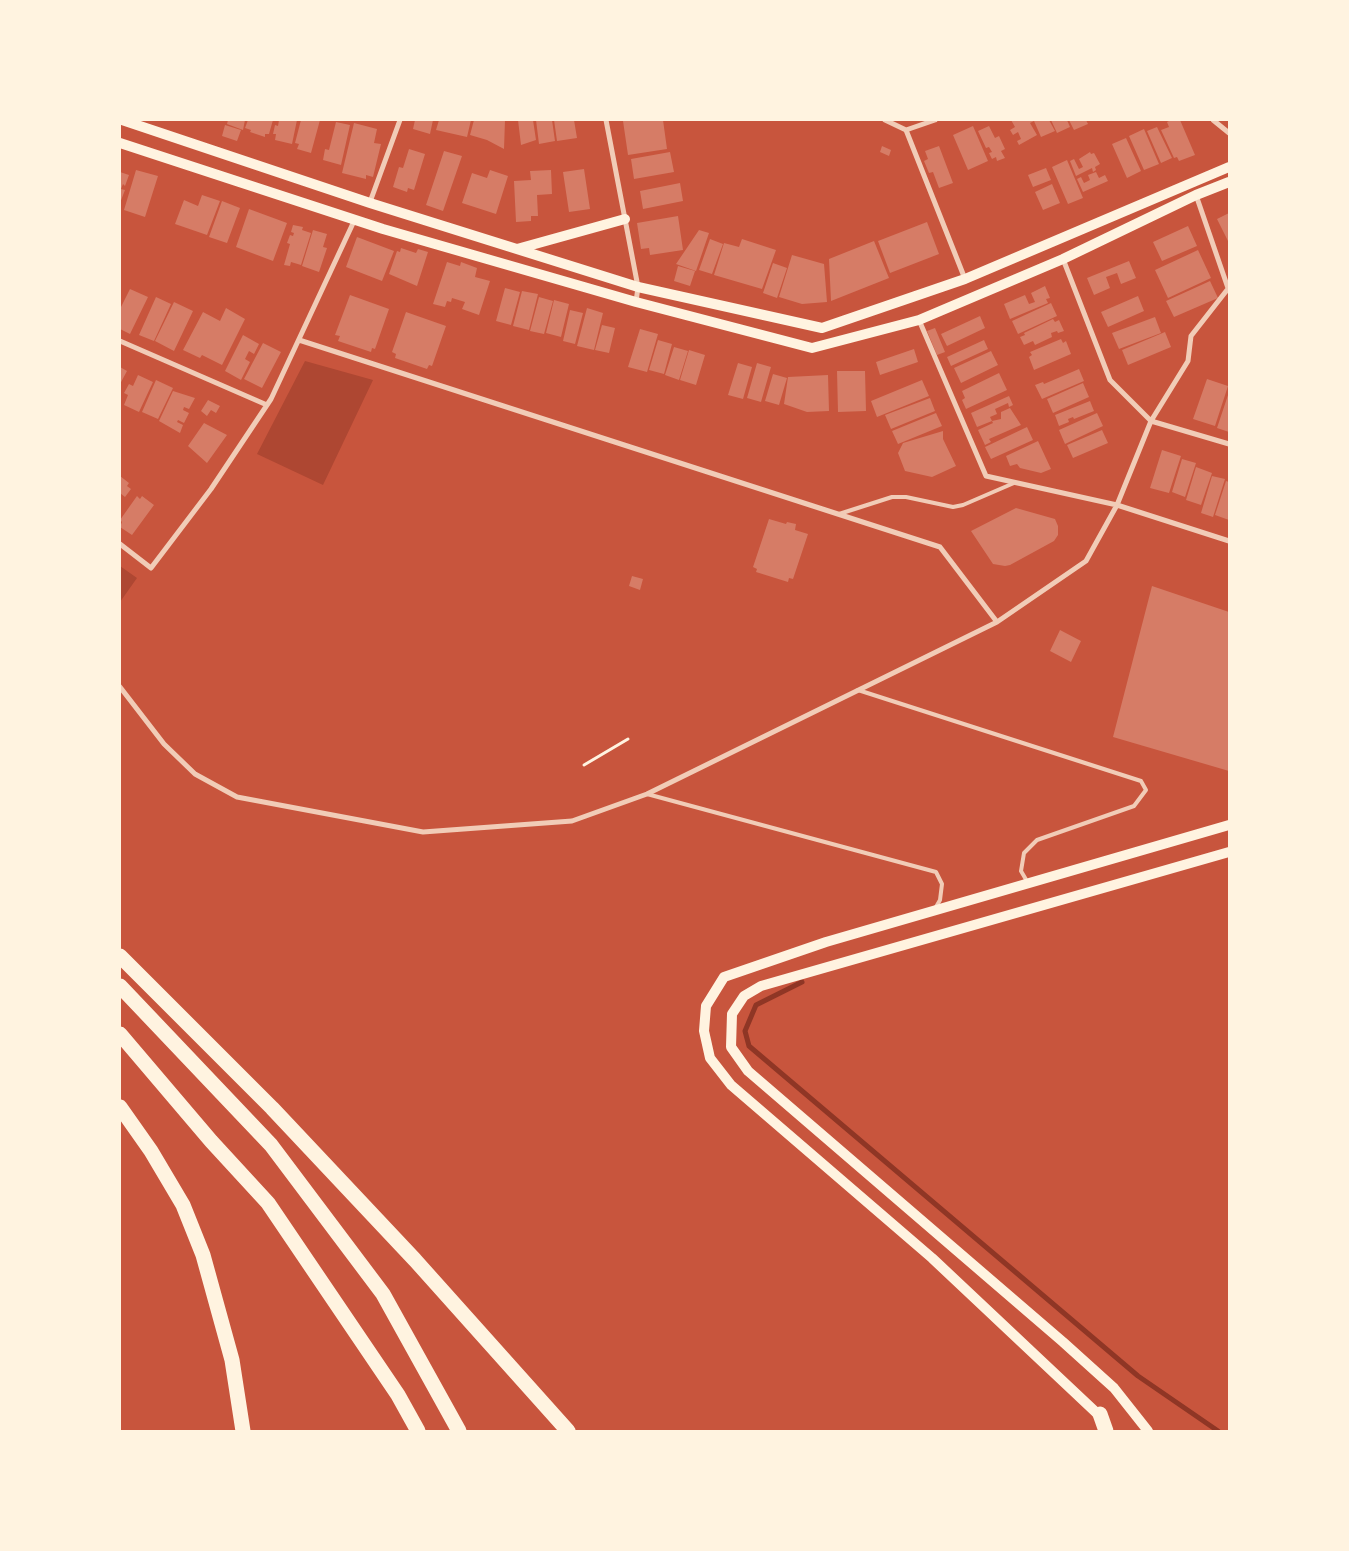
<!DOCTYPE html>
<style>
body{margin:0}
#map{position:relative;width:1349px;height:1551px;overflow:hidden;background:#c8553d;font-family:Commissioner,sans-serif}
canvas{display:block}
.frame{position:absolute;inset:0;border:121px solid #fff3e0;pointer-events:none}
</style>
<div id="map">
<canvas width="1349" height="1551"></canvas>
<div class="frame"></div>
</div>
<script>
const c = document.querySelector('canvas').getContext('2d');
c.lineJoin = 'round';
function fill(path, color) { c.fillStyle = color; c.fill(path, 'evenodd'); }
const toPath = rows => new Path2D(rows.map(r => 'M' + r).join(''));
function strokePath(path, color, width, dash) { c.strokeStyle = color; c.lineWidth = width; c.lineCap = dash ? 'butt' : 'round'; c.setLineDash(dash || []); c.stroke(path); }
const green = toPath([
 [305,361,373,380,323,485,257,454],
 [120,566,137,578,120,602]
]);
const stream = toPath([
 [802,982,756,1005,745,1031,749,1046,1138,1376,1218,1431]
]);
const building = toPath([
 [228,120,245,120,243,130,227,124],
 [248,120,273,120,269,134,265,134,265,137,250,132,251,130,245,128],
 [279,120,297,120,292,144,275,140,276,134,273,134,275,125,278,126],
 [301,120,320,120,311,153,297,149,299,144,295,143],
 [415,120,433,120,430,134,413,129],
 [439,120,471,120,467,137,436,130],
 [474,120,505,120,504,149,487,140,470,135],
 [518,120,533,120,536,140,521,145],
 [536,120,552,120,555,141,539,144],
 [554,120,574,120,577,138,557,141],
 [630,120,663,120,667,149,628,155,623,121],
 [1011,120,1049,120,1055,131,1041,137,1034,121,1030,123,1037,135,1019,145,1017,141,1021,139,1018,132,1013,135,1010,130,1015,127],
 [1051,120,1067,120,1070,127,1057,133],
 [1069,120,1086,120,1088,124,1074,130],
 [1171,120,1180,120,1195,155,1179,161,1177,157,1174,158,1161,130,1169,127,1167,122],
 [336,122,350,125,341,165,323,160,325,149,329,150],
 [354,123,377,129,374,143,381,144,373,177,366,175,366,179,342,173],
 [225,125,241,130,237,141,222,136],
 [973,126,988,161,968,170,953,135],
 [989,126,995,138,999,136,1005,149,1001,151,1005,158,997,161,996,157,992,159,989,153,992,152,989,147,986,148,978,131],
 [1157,127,1172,158,1161,163,1147,131],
 [1144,129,1159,164,1144,170,1129,136],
 [1126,138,1141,171,1127,178,1112,144],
 [882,146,891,150,889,156,880,152],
 [939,146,953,183,939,188,933,172,929,173,924,161,928,159,925,151],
 [409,149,425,154,414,190,408,188,407,192,393,187,399,167,403,168],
 [444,151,462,156,443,211,426,205],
 [670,152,674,172,634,179,631,159],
 [1090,152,1091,154,1094,153,1100,164,1095,167,1096,170,1093,172,1092,168,1076,176,1070,161,1074,159,1079,169,1083,167,1079,159],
 [1067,160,1083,198,1068,204,1052,167],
 [1046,168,1051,180,1033,187,1028,175],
 [584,169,590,209,569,212,563,172],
 [136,170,158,176,145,217,124,210],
 [490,170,508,176,496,214,462,203,472,173,487,178],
 [551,170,552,194,537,195,538,216,531,216,531,221,516,222,514,181,531,180,530,171],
 [120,172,129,175,125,186,123,184,121,189,125,190,120,203],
 [1096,172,1099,178,1105,175,1108,181,1083,192,1077,179,1081,177,1084,183,1090,180,1088,175],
 [680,183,683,201,643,209,640,191],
 [1052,184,1060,203,1043,210,1035,192],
 [202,195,220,201,207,235,175,224,184,200,198,206],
 [222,201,240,208,227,243,209,237],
 [249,209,287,223,273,261,236,247],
 [1229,213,1229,243,1217,219],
 [678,216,683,250,650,255,649,248,641,249,637,223],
 [927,222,939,254,890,273,878,241],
 [293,225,303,227,302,230,311,233,301,265,291,262,290,266,284,265,290,244,287,243,290,235,293,236,294,233,291,232],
 [1188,226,1197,246,1162,261,1153,242],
 [313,230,327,234,323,247,327,248,319,272,302,266],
 [699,230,709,233,696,271,676,264],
 [357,237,394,251,382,281,346,267],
 [710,239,723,244,712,274,699,270],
 [742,239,776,250,762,289,714,275,724,243,739,247],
 [874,241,889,278,831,301,829,259],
 [401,248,416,253,418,249,428,252,417,286,389,274,397,251,400,252],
 [1198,250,1211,278,1168,298,1155,270],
 [792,255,824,264,827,302,802,304,779,297],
 [1129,261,1136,278,1121,284,1117,273,1106,277,1110,288,1094,295,1087,278],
 [447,262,460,266,461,262,477,268,475,277,490,281,479,315,462,309,465,302,452,298,451,302,447,301,445,307,433,304],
 [773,263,787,268,777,298,763,293],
 [678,266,695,271,690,286,674,281],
 [1210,281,1218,298,1174,317,1166,301],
 [1045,286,1050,298,1046,299,1048,303,1010,319,1004,304,1025,295,1029,304,1035,302,1031,293],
 [505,288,520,292,511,325,496,321],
 [130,289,148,297,130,334,120,329,120,309],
 [522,291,538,294,529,330,513,326],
 [350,295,389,309,375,349,372,348,371,352,338,341,340,336,335,335],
 [1138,296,1144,311,1108,327,1101,312],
 [156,297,171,304,154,341,139,335],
 [539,297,553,301,544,334,530,331],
 [554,300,569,304,561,337,546,333],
 [174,302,193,311,174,351,155,341],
 [1051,303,1057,316,1018,334,1012,321],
 [226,308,245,319,222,365,202,355,200,358,183,350,203,312,220,321],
 [587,308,603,313,594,350,577,346],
 [570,310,583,313,575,344,563,341],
 [406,312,446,326,432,366,429,365,427,369,395,358,396,354,392,352],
 [980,316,985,328,947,346,941,334],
 [1155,317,1161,333,1119,349,1112,333],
 [1053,319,1055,322,1059,320,1064,331,1058,333,1057,331,1051,333,1052,337,1035,345,1033,341,1024,345,1020,337,1025,335,1024,333],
 [602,325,615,328,609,353,595,350],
 [935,328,945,352,937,355,927,331],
 [640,329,658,334,647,372,628,367],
 [1165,332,1171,347,1128,365,1122,350],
 [243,335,259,344,254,354,249,351,245,359,250,362,241,380,225,371],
 [1061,339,1063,343,1066,341,1071,354,1034,370,1029,357,1032,355,1030,352],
 [658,340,672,344,664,374,649,370],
 [984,340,988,349,951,366,947,357],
 [263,343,281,352,262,388,244,379],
 [674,347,688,351,679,380,665,375],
 [914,349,918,362,880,375,876,362],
 [689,350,705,355,696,385,680,380],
 [991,351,998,365,961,383,954,368],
 [738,363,752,367,743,399,728,395],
 [757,363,771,367,761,402,747,398],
 [120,367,127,371,120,384],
 [1079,369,1084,381,1042,399,1035,385,1043,382,1044,384],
 [837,371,865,371,866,411,838,412],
 [999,373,1007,390,966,409,962,400,965,398,962,391],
 [773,374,787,378,779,405,765,401],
 [138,375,153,382,139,412,124,405,128,395,124,393,129,384,133,386],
 [828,375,829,411,807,412,784,404,788,377],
 [1207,379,1228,386,1215,426,1193,419],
 [156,380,173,388,158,419,142,412],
 [922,380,929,396,877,417,871,401],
 [1083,383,1089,397,1053,413,1047,399],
 [173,391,195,398,189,409,184,407,183,410,189,413,184,423,178,420,177,422,183,425,180,433,159,421],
 [1229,392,1229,432,1217,428],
 [1009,396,1013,405,1009,407,1008,403,995,409,997,414,990,417,992,421,977,427,971,413],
 [930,398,935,411,891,429,885,415],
 [208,400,220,406,216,413,211,410,207,416,201,411],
 [1090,401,1094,411,1074,419,1073,417,1068,419,1069,422,1059,426,1055,415],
 [1010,408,1021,425,989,439,991,442,985,445,978,430,993,423,992,421,1001,419,1001,412],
 [936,413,942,426,898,444,892,431],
 [1097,413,1103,426,1065,444,1059,430],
 [204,423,227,435,207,463,188,446],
 [1027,427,1033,440,991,459,985,447],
 [1102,430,1108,443,1073,458,1067,445],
 [943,431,943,439,956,466,932,477,905,471,898,453,903,443],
 [1038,441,1051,469,1041,473,1020,468,1017,464,1010,466,1006,456],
 [1162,450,1181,456,1169,493,1150,488],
 [1182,459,1196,463,1185,497,1172,492],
 [1196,467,1212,473,1201,505,1186,500],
 [120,476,129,483,127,486,131,489,125,497,120,493],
 [1212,476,1225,479,1213,517,1201,513],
 [1226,481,1229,482,1229,520,1215,515],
 [137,496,140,499,142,496,154,505,132,535,120,527,122,522,120,520],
 [1016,508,1055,519,1058,526,1058,535,1054,541,1010,565,1005,566,993,564,971,531],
 [769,519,786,524,787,522,796,524,795,530,808,534,793,579,789,578,788,582,756,572,757,569,753,567],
 [632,576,643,579,640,590,629,586],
 [1152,586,1229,612,1229,771,1113,737],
 [1060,630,1081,641,1071,662,1050,651]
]);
const path = toPath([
 [584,765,628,739]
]);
const service = toPath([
 [839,514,892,497,906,497,953,507,963,505,1014,483],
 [858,690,1141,781,1146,790,1134,806,1037,840,1024,853,1021,871,1028,883],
 [647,794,936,872,942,884,940,900,936,907]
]);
const minor = toPath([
 [606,120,638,287,636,302],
 [885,120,906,130],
 [1213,120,1229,133],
 [906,130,965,279],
 [906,130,935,120],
 [1196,195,1229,291],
 [370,202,400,120],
 [1063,259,1110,380,1151,421,1229,444],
 [919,320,986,476,1117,505,1229,541],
 [299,340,940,547,997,622],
 [120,341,267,405],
 [120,544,151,568,211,489,271,399,355,219],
 [120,687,164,744,195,774,237,797,423,832,572,821,647,794,997,622,1086,561,1117,505,1151,421,1188,361,1191,336,1227,290]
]);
const secondary = toPath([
 [122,120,370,203,638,287,822,328,965,279,1229,167],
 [120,143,383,229,636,302,812,348,919,320,1063,259,1196,195,1229,182],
 [517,249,625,219],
 [1103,1419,932,1258,731,1085,710,1058,704,1031,706,1006,724,977,826,942,1229,825],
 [1148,1431,1114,1388,1063,1342,748,1071,731,1047,732,1014,744,996,761,986,1229,852]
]);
const motorway = toPath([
 [120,956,272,1108,415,1260,568,1431],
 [120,986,271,1145,383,1294,459,1431],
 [120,1034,211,1141,268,1203,398,1395,418,1431],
 [120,1107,151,1151,183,1205,203,1255,232,1360,243,1431],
 [1100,1414,1106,1431]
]);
fill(green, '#ae4732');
strokePath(stream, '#8f3625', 5);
fill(building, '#d67c66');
strokePath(path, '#fff3e0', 3);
strokePath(service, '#f1ccb7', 4);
strokePath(minor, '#f1ccb7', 5);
strokePath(secondary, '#fff3e0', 10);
strokePath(motorway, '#fff3e0', 15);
</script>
